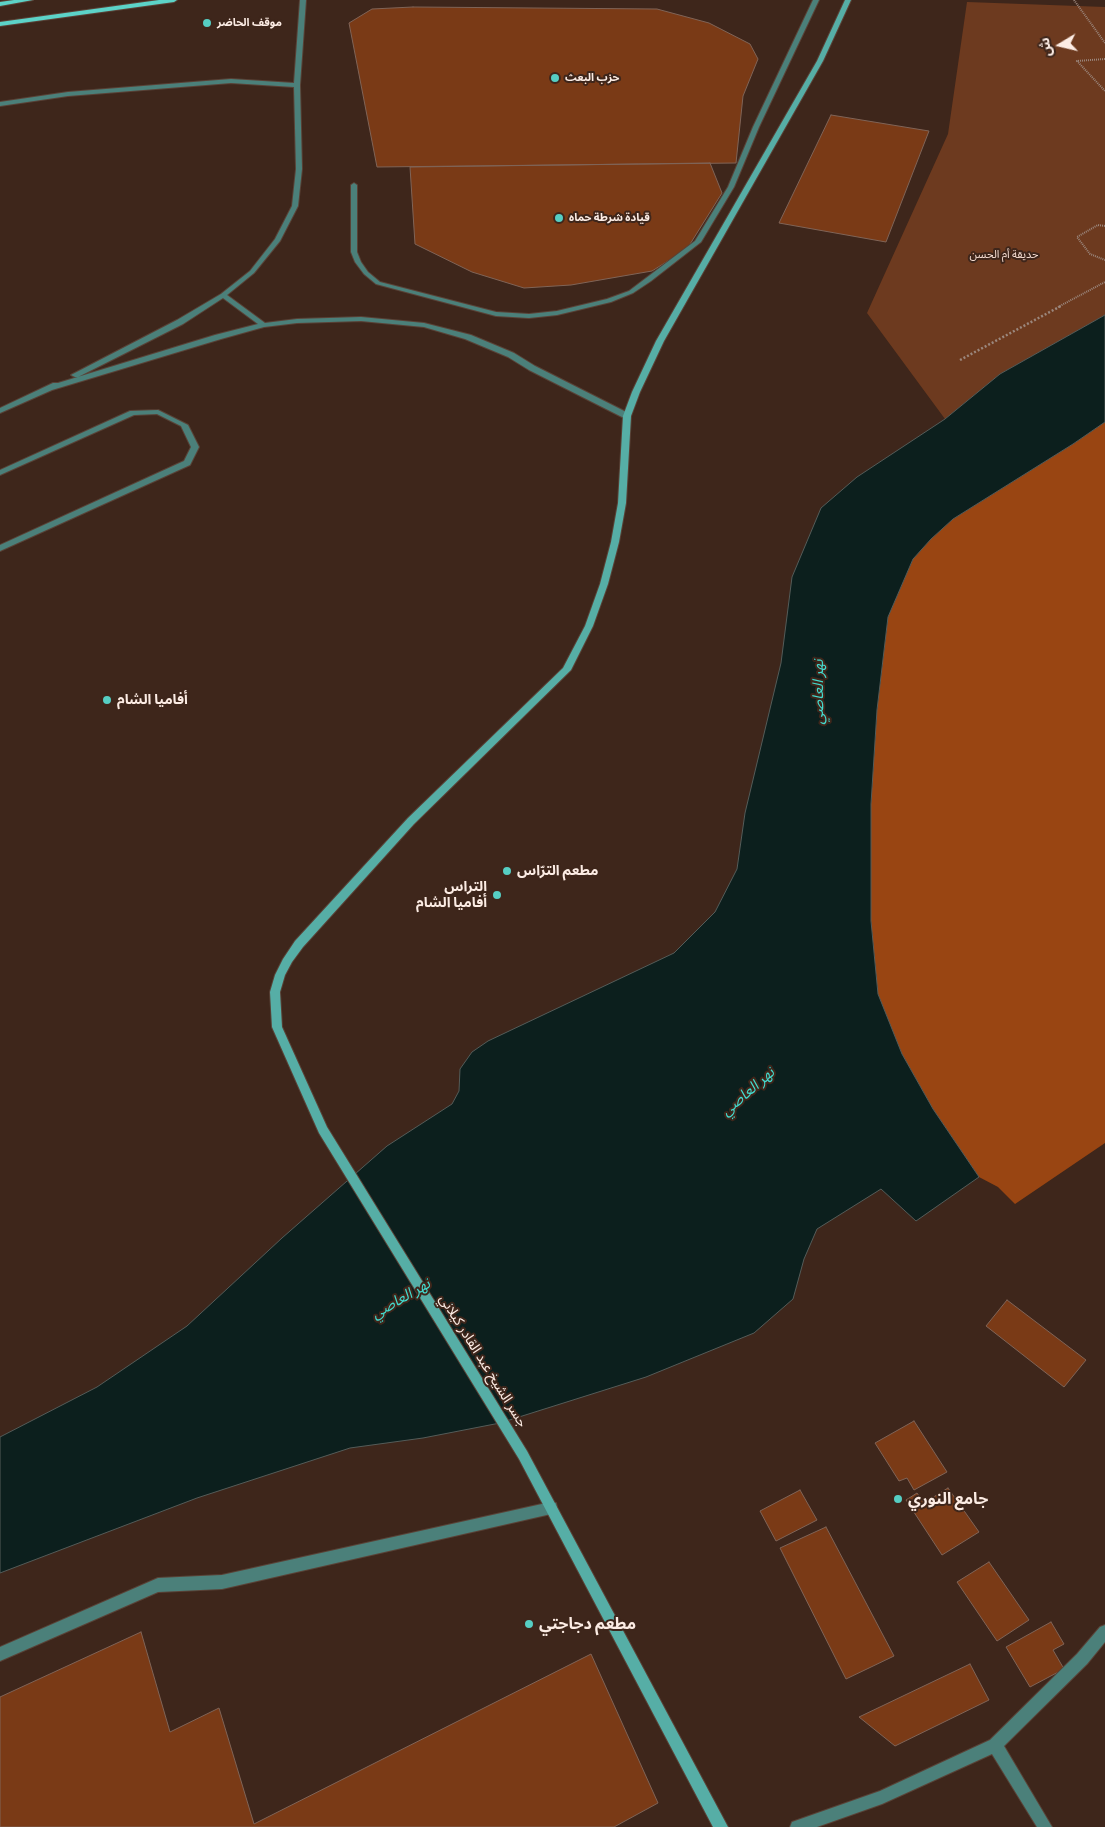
<!DOCTYPE html>
<meta charset="utf-8">
<style>
body{margin:0}
#map{position:relative;width:1105px;height:1827px;overflow:hidden;background:#3e261b;font-family:"PT Sans Narrow","Noto Sans Arabic",sans-serif}
canvas{display:block}
.north{position:absolute;left:1035px;top:20px;width:50px;height:50px;-webkit-text-stroke:4px #3e261b;paint-order:stroke;rotate:261deg;font-size:14px;font-weight:700;line-height:20px;text-align:center;color:#fcece4}
.north::after{content:'';display:block;margin:auto;width:18px;height:22px;background:#fcece4;clip-path:polygon(50% 0,100% 100%,50% 72%,0 100%)}
</style>
<div id="map">
<canvas width="1105" height="1827"></canvas>
<div class="north">ش</div>
</div>
<script>
const c = document.querySelector('canvas').getContext('2d');
c.lineJoin = 'round';
function fill(path, color) { c.fillStyle = color; c.fill(path, 'evenodd'); }
const toPath = rows => new Path2D(rows.map(r => 'M' + r).join(''));
function strokePath(path, color, width, dash) { c.strokeStyle = color; c.lineWidth = width; c.lineCap = dash ? 'butt' : 'round'; c.setLineDash(dash || []); c.stroke(path); }
function drawText(font, color, halo, rows, align = 'center') {
  c.font = font + ' "PT Sans Narrow","Noto Sans Arabic",sans-serif'; c.lineWidth = 4; c.setLineDash([]); c.textBaseline = 'middle'; c.strokeStyle = halo; c.fillStyle = color; for (const [text, x, y, turn = 0] of rows) {
    c.save(); c.translate(x, y); c.rotate((+turn || 0) * Math.PI / 180); c.textAlign = isNaN(turn) ? turn : align; if (halo) c.strokeText(text, 0, 0); c.fillText(text, 0, 0); c.restore();
  }
}
const green = toPath([
 [967,2,1105,7,1105,315,1000,374,945,419,867,313,948,134]
]);
const forest = toPath([
 [1105,422,1105,1143,1015,1204,998,1187,979,1177,933,1109,902,1054,878,994,871,921,871,804,877,710,888,617,913,559,931,539,953,519,1073,444]
]);
const water = toPath([
 [1105,315,1105,422,1073,444,953,519,931,539,913,559,888,617,877,710,871,804,871,921,878,994,902,1054,933,1109,979,1177,916,1221,881,1189,817,1229,804,1259,793,1299,754,1333,646,1377,500,1423,423,1438,350,1448,197,1498,0,1573,0,1437,97,1387,187,1326,282,1238,387,1146,452,1104,459,1091,460,1069,472,1052,488,1041,674,953,715,912,737,869,745,813,781,663,792,577,821,508,857,477,945,419,1000,374,1105,315]
]);
const building = toPath([
 [413,7,657,9,709,23,750,44,758,59,743,96,736,163,377,167,349,23,372,9,413,7],
 [831,115,929,131,886,242,779,223,831,115],
 [710,163,722,193,687,249,652,271,571,285,524,288,472,272,415,244,410,167,710,163],
 [1007,1300,1086,1360,1064,1387,986,1326,1007,1300],
 [914,1421,947,1472,914,1490,907,1478,899,1481,875,1443,914,1421],
 [948,1488,979,1532,942,1555,906,1500,917,1493,924,1503,948,1488],
 [800,1490,817,1520,776,1541,760,1511,800,1490],
 [826,1527,894,1656,846,1679,780,1548,826,1527],
 [989,1562,1029,1620,997,1641,957,1582,989,1562],
 [1051,1622,1064,1644,1053,1650,1064,1669,1030,1687,1006,1647,1051,1622],
 [141,1632,170,1732,219,1708,254,1824,591,1654,658,1803,614,1827,0,1827,0,1697,141,1632],
 [970,1664,989,1700,895,1746,859,1717,970,1664]
]);
const pathFar1 = toPath([
 [1074,0,1105,43],
 [1105,59,1077,61,1105,91],
 [1105,226,1098,225,1077,237,1090,254,1105,260],
 [1058,307,1105,282]
]);
const path = toPath([
 [960,360,1061,306]
]);
const service = toPath([
 [813,0,819,0,759,127,734,187,701,242,651,281,633,293,611,302,557,315,529,318,496,316,376,284,364,274,355,262,351,252,351,185,354,183,357,185,357,252,361,262,368,272,380,282,496,312,529,314,557,311,607,299,629,291,695,241,728,187,753,127,813,0],
 [158,410,188,425,199,447,190,465,0,551,0,545,184,461,191,447,181,426,157,414,134,415,0,475,0,470,130,411,158,410]
]);
const minor = toPath([
 [300,0,306,0,300,85,302,169,298,206,280,241,254,273,227,295,265,323,297,319,361,317,424,323,471,335,514,353,535,366,630,414,630,418,624,418,529,370,508,357,465,339,424,327,361,321,297,323,264,327,221,339,52,390,0,413,0,408,53,383,58,383,215,335,258,324,223,298,183,324,78,377,75,377,71,375,177,320,221,294,250,271,275,239,292,206,296,169,294,87,231,83,68,96,0,106,0,102,68,92,231,79,294,83,300,0],
 [551,1502,556,1503,557,1508,556,1513,551,1514,222,1589,158,1592,0,1661,0,1647,158,1578,222,1575,551,1502],
 [1105,1625,1105,1642,1087,1664,1004,1746,1052,1827,1037,1827,992,1754,882,1804,817,1827,790,1827,792,1822,880,1791,990,1740,1077,1654,1100,1627,1105,1625]
]);
const secondary = toPath([
 [845,0,851,0,823,61,664,341,640,392,631,416,626,503,619,542,608,584,593,626,571,670,414,824,303,947,292,962,285,975,280,992,282,1027,327,1127,527,1451,728,1827,713,1827,519,1459,319,1133,272,1027,270,992,275,975,283,959,295,941,408,818,563,668,585,626,600,584,611,542,618,503,623,416,632,392,656,341,817,61,845,0]
]);
const primary = toPath([
 [14,0,33,0,0,6,0,2,14,0],
 [159,0,177,0,174,2,0,26,0,22,159,0]
]);
const markers = [
 [207,23,5,"#56cec3"],
 [555,78,5,"#56cec3"],
 [559,218,5,"#56cec3"],
 [107,700,5,"#56cec3"],
 [507,871,5,"#56cec3"],
 [497,895,5,"#56cec3"],
 [898,1499,5,"#56cec3"],
 [529,1624,5,"#56cec3"]
];
const farPoinames = [
 ["موقف الحاضر",217,23],
 ["حزب البعث",565,78],
 ["قيادة شرطة حماه",569,218]
];
const farParknames = [
 ["حديقة أم الحسن",1004,255]
];
const poiNames = [
 ["أفاميا الشام",117,700],
 ["مطعم الترّاس",517,871],
 ["التراس",487,887,"right"],
 ["أفاميا الشام",487,903,"right"]
];
const streetNames = [
 ["جسر الشيخ عبد القادر كيلاني",483,1361,58]
];
const waterNames = [
 ["نهر العاصي",819,692,-90],
 ["نهر العاصي",748,1092,-41],
 ["نهر العاصي",401,1299,-30]
];
const nearPoinames = [
 ["جامع النوري",908,1499],
 ["مطعم دجاجتي",539,1624]
];
fill(green, '#6d3a1f');
fill(forest, '#994512');
fill(water, '#0c1f1d');
strokePath(water, '#545c59', 1);
fill(building, '#7a3a16');
strokePath(building, '#806457', 1);
strokePath(service, '#594237', 2);
strokePath(minor, '#594237', 2);
strokePath(secondary, '#594237', 2);
strokePath(primary, '#594237', 2);
strokePath(pathFar1, '#9b877d', 2, [1, 1]);
strokePath(path, '#9b877d', 2.5, [2, 2]);
fill(service, '#4b807a');
fill(minor, '#4b807a');
fill(secondary, '#56aea6');
fill(primary, '#5cd3c8');
for (const [x, y, r, color] of markers) { const dot = new Path2D(); dot.arc(x, y, r, 0, 2 * Math.PI); c.fillStyle = color; c.fill(dot); strokePath(dot, '#3e261b', 2); }
drawText('bold 11px', '#fcece4', '#3e261b', farPoinames, 'left');
drawText('11px', '#f4dbd0', '#3e261b', farParknames);
drawText('bold 14px', '#fcece4', '#3e261b', poiNames, 'left');
drawText('14px', '#fcece4', '#3e261b', streetNames);
drawText('italic 15px', '#43dbcf', '#3e261b', waterNames);
drawText('bold 16px', '#fcece4', '#3e261b', nearPoinames, 'left');
</script>
